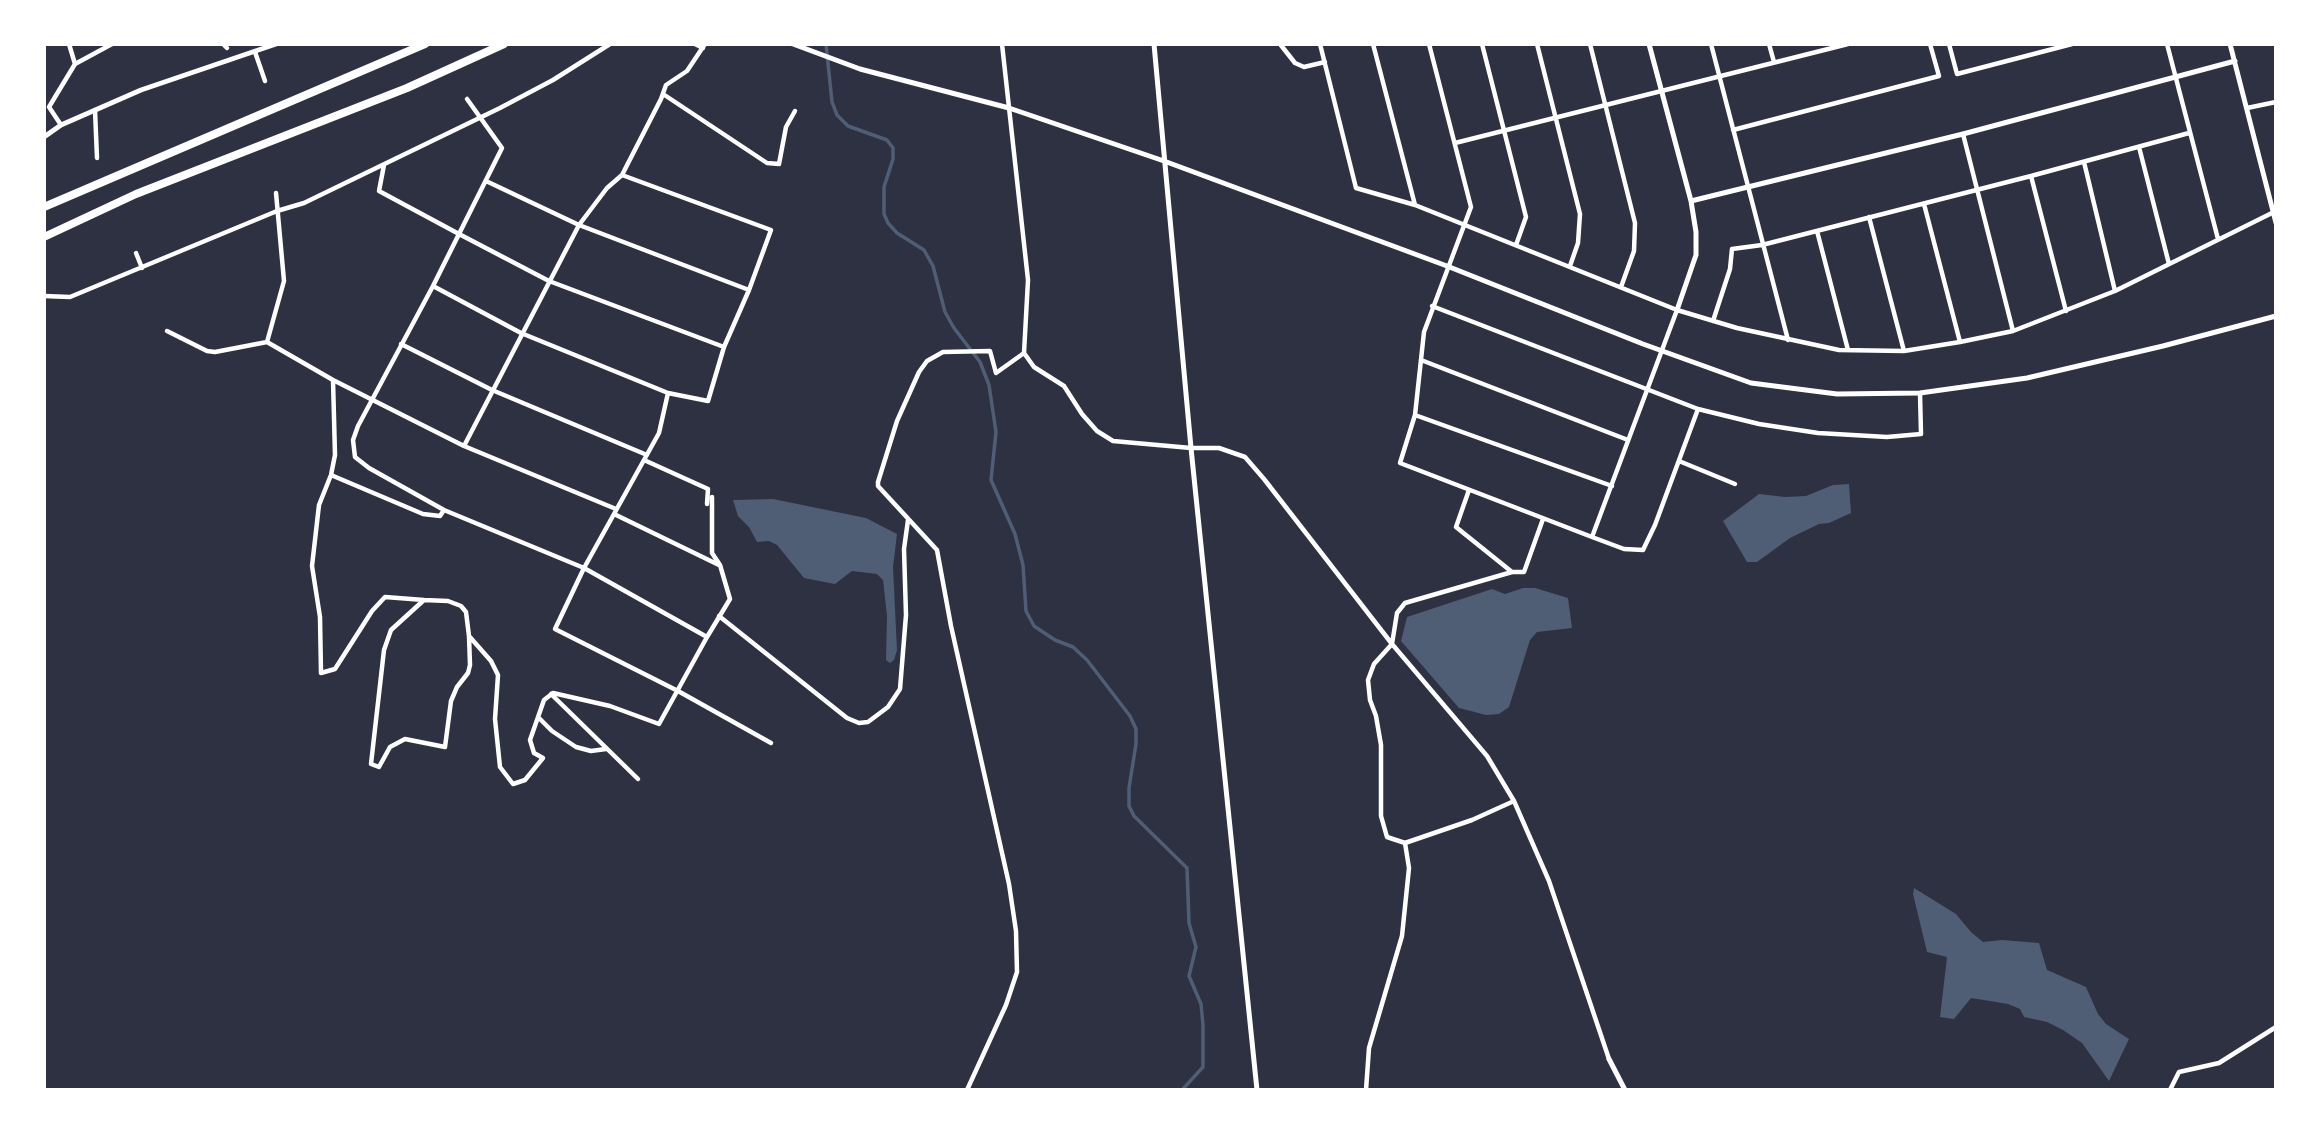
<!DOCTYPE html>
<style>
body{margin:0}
#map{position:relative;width:2320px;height:1134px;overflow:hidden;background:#2d3142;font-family:Ubuntu,sans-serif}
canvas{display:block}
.frame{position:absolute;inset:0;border:46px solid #fff;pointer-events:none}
</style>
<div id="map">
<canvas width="2320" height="1134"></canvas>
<div class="frame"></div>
</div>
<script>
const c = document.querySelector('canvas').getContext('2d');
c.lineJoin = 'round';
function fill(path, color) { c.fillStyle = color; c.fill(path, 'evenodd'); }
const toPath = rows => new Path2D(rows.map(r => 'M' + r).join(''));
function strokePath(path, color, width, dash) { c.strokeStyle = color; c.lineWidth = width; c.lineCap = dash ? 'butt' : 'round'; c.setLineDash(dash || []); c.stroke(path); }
const water = toPath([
 [1849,484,1851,513,1829,523,1819,524,1790,538,1757,562,1747,562,1723,521,1759,494,1785,497,1806,496,1833,485],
 [773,499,866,518,897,534,893,567,897,650,894,660,890,663,886,660,887,616,883,580,877,574,852,571,835,584,804,578,777,545,769,541,757,542,749,527,738,516,733,500],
 [1523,588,1535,588,1568,598,1572,628,1537,632,1530,640,1509,707,1499,714,1486,715,1459,708,1401,641,1407,617,1492,589,1505,594],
 [1914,888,1956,914,1971,932,1983,942,2002,940,2039,943,2047,970,2086,987,2098,1014,2106,1024,2129,1039,2109,1081,2082,1043,2063,1030,2047,1022,2024,1017,2020,1009,2008,1004,1971,998,1954,1019,1940,1017,1947,957,1927,952,1913,894]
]);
const stream = toPath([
 [826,44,832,102,837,115,848,126,887,140,893,148,893,159,884,187,884,214,888,223,897,233,924,250,933,266,945,312,954,328,980,362,989,385,996,432,991,480,1015,534,1023,565,1026,611,1034,626,1055,640,1073,647,1087,660,1130,716,1136,729,1136,744,1129,788,1129,806,1134,816,1187,868,1189,923,1196,947,1189,976,1201,1004,1203,1025,1203,1067,1182,1090]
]);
const minor = toPath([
 [223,44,227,48],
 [695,44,703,48],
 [1002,44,1028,280,1024,353,1034,367,1064,386,1082,414,1097,431,1113,441,1191,448,1219,448,1245,457,1264,479,1392,644,1487,756,1514,801,1549,881,1609,1059],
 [1280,44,1295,63,1304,67,1325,62],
 [1320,44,1356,188,1415,205,1677,310,1737,328,1839,350,1904,351,1960,342,2013,331,2115,291,2274,212],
 [1373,44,1415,205],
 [1429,44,1471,207,1424,332,1415,415,1400,463,1592,537,1624,549,1643,550,1655,525,1698,409],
 [1482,44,1526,217,1516,245],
 [1537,44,1580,214,1578,243,1570,266],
 [1590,44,1635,223,1634,251,1621,287],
 [1711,44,1788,340],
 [1769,44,1774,62],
 [1949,44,1957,74,2072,44],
 [2167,44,2218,239],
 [255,52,265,81],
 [75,64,112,44],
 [663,94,767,163,779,164,786,127,795,111],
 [467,99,502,148,433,286,358,426,353,440,355,457,369,468,444,510,584,568,707,637,730,599,720,565,712,553,712,497],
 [2247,108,2276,102],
 [95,110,97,158],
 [61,125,49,107,75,64,69,44],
 [1733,130,1939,76,1930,44],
 [1963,134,2013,331],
 [1455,143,1848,44],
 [2139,147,2169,264],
 [2084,162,2115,291],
 [384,165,379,191,459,234,549,281,724,347],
 [2031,176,2066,311],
 [486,181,579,225,749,290],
 [276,193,284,281,267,342,333,380,335,455,331,475,319,505,312,566,320,617,321,673,335,669,372,611,385,597,424,600,391,630,384,650,371,764,379,767,390,747,405,739,445,747,451,701,457,687,468,673,470,665,469,636],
 [1924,204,1960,342],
 [1869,217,1904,351],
 [1817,231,1848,350],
 [136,253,142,268],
 [433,286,521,333,668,393,708,401,724,347,749,290,771,230,622,175],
 [44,296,70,297,277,211,304,203,500,108,553,80,610,44],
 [1432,306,1698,409,1759,424,1818,433,1887,437,1921,434,1920,393],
 [1713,321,1730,269,1732,249,1762,245,2031,176,2189,133],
 [167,331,207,351,215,352,267,342],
 [401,344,492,390,647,455],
 [1421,360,1628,440],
 [333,380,464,446,616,509],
 [668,393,659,433,584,568,555,629,678,691,771,743],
 [1415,415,1612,486],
 [464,446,579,225,607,188,622,175,661,99,666,85,687,71,705,44],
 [644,460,708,489,707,504],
 [1679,461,1735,484],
 [331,475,423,514,440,516,444,510],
 [1469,490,1456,527,1512,572],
 [614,514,719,565],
 [1592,537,1677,310],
 [424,600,448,601,461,606,466,612,469,636,491,661,498,675,495,719,500,767,513,784,525,780,543,758,534,753,530,740,544,700,553,693,610,706,659,724,707,637],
 [719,616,847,718,859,723,868,722,888,707,900,689,906,615,904,549,908,520],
 [551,694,638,779],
 [538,717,552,731,576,747,591,751,606,749],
 [1514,801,1472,820,1405,843,1387,837,1381,816,1381,745,1376,716,1370,700,1368,680,1374,664,1392,644,1397,613,1405,603,1512,572,1524,572,1543,519],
 [967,1090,1006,1005,1017,972,1016,931,1009,884,951,626,937,550,878,486,878,482,897,421,919,372,927,361,943,352,990,351,996,373,1024,353],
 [1366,1090,1369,1048,1402,936,1409,868,1405,843],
 [2170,1090,2179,1072,2219,1063,2276,1027]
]);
const tertiary = toPath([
 [793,44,860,69,1009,108,1164,161,1447,266,1643,344,1751,383,1837,394,1920,393,2027,378,2163,346,2276,316],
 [1154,44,1191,448,1257,1090],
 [1649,44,1691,201,1696,232,1696,255,1677,310],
 [2230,44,2276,223],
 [44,137,61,125,141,90,276,44],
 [1691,201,1963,134,2235,61],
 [1609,1059,1625,1090]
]);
const motorway = toPath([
 [44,207,425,44],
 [44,237,136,194,407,88,504,44]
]);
fill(water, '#4f5d75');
strokePath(stream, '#4f5d75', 3.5);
strokePath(minor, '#fff', 4.5);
strokePath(tertiary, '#fff', 5);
strokePath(motorway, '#fff', 8);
</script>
